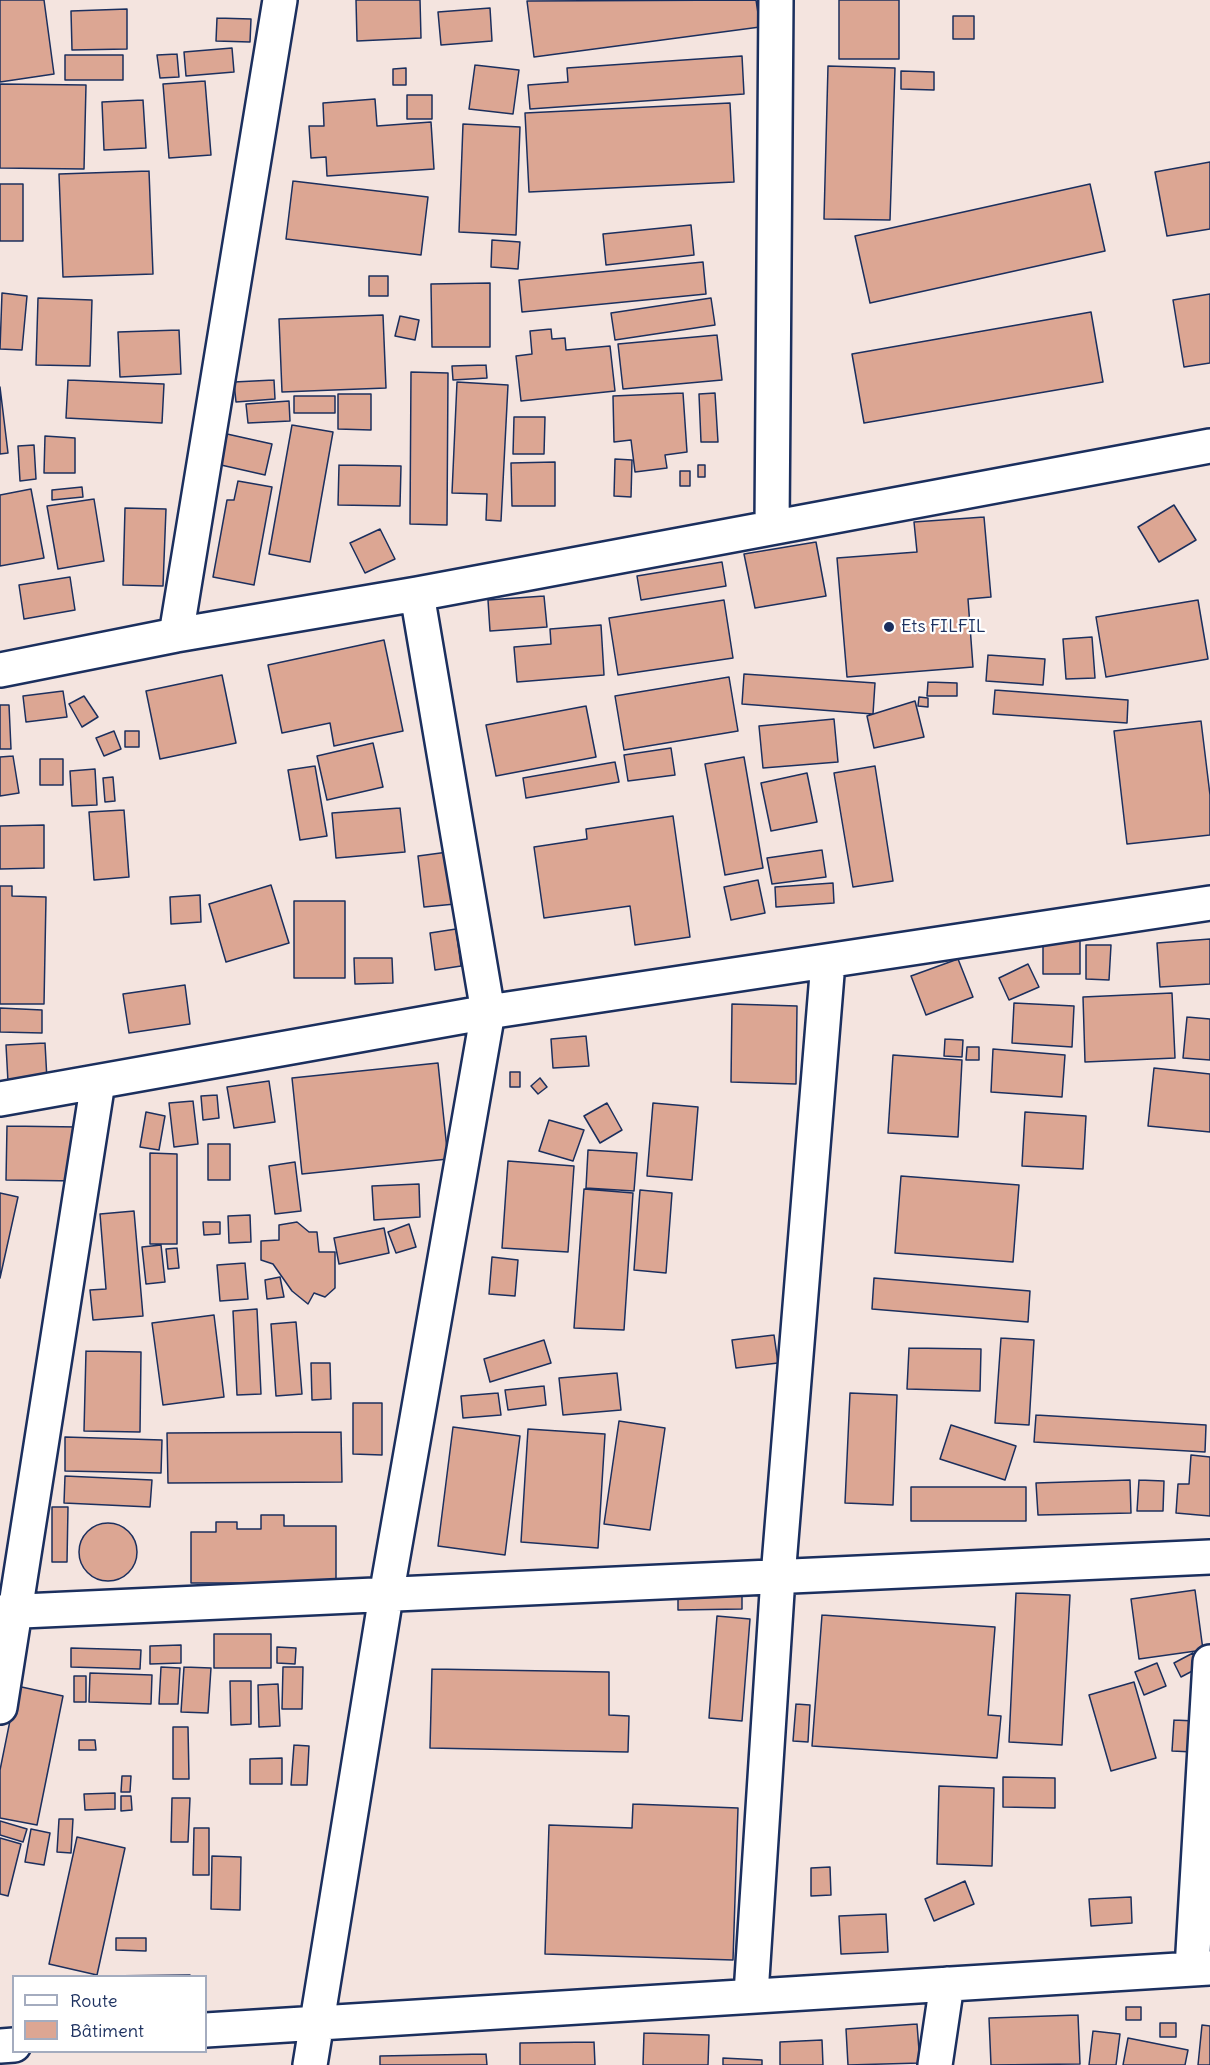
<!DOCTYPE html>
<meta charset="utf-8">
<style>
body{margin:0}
#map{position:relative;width:1210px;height:2065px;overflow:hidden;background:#f4e4df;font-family:Delius,sans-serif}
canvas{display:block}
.legend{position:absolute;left:12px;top:1975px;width:195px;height:78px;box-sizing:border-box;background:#fff;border:2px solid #a4acbf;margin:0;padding:8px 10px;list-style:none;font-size:18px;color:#1b2f5e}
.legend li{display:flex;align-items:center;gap:12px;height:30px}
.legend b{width:30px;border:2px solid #a4acbf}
</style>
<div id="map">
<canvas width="1210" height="2065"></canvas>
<ul class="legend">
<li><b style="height:8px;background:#fff"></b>Route</li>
<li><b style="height:16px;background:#dca693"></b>Bâtiment</li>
</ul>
</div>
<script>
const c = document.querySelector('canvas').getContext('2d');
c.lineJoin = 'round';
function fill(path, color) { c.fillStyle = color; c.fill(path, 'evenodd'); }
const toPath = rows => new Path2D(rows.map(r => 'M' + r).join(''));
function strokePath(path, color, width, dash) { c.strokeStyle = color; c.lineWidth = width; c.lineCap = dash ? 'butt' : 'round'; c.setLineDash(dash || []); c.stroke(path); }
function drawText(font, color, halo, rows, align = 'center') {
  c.font = font + ' Delius,sans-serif'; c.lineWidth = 4.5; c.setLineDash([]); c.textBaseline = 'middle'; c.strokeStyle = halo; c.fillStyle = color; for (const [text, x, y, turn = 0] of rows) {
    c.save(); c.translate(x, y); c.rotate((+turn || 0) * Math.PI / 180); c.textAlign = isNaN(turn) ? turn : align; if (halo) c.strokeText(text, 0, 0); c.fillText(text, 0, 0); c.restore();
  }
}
const building = toPath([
 [0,0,44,0,54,74,0,82,0,0],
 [356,0,420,0,421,38,357,41,356,0],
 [756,0,760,27,534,57,527,1,756,0],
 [839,0,899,0,899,59,839,59,839,0],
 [490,8,492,41,441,45,438,12,490,8],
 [127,9,127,49,72,50,71,11,127,9],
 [953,16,974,16,974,39,953,39,953,16],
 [217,18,251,19,250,42,216,41,217,18],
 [232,48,234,72,186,76,184,52,232,48],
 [177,54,179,77,160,78,157,55,177,54],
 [65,55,123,55,123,80,65,80,65,55],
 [742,56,744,94,530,109,528,85,568,82,567,68,742,56],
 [475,65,519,70,513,114,469,109,475,65],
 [828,66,895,68,890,220,824,219,828,66],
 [406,68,406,85,393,85,393,69,406,68],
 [901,71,934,72,934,90,901,89,901,71],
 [205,81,211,155,169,158,163,84,205,81],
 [0,84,86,85,84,169,0,168,0,84],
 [407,95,432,95,432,119,407,119,407,95],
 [375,99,377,126,431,122,434,169,327,176,326,157,311,158,309,126,324,126,323,103,375,99],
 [143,100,146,148,104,150,102,102,143,100],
 [730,103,734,182,529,192,525,113,730,103],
 [463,124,520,127,516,235,459,232,463,124],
 [1210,162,1210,229,1167,236,1155,172,1210,162],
 [149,171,153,274,63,277,59,174,149,171],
 [293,181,428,197,421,255,286,239,293,181],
 [0,184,23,184,23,241,0,241,0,184],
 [1090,184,1105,251,870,303,855,236,1090,184],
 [691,225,694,255,606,265,603,234,691,225],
 [492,240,520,242,518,269,491,267,492,240],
 [703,262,706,294,522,312,519,280,703,262],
 [369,276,388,276,388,296,369,296,369,276],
 [490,283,490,347,432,347,431,284,490,283],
 [2,293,27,296,22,350,0,349,2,293],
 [1210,294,1210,363,1184,367,1173,300,1210,294],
 [38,298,92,300,90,366,36,365,38,298],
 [711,298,715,325,615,340,611,313,711,298],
 [1091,312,1103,382,864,423,852,354,1091,312],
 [383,315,386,388,282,392,279,319,383,315],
 [400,316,419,320,415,340,395,336,400,316],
 [551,329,552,339,565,338,566,350,610,346,615,391,521,401,516,356,532,354,530,331,551,329],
 [179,330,181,374,120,377,118,332,179,330],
 [717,335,722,380,623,389,618,344,717,335],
 [486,365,487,378,453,380,452,366,486,365],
 [411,372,448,373,447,525,410,524,411,372],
 [68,380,164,384,162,423,66,418,68,380],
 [274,380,275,399,236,402,234,382,274,380],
 [457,382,508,385,501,521,486,520,487,494,452,493,457,382],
 [0,387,8,453,0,454,0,387],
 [683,393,687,452,665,455,667,468,635,472,631,440,614,442,613,396,683,393],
 [715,393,718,442,701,442,699,394,715,393],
 [338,394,371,394,371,430,338,429,338,394],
 [294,396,335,396,335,413,294,413,294,396],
 [289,401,290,421,248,423,246,404,289,401],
 [514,417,545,417,544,454,513,454,514,417],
 [292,425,333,432,310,562,269,554,292,425],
 [227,434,272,444,265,475,221,465,227,434],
 [45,436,75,438,75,473,44,473,45,436],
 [34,445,36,479,20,481,18,446,34,445],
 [615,459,632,460,631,497,614,496,615,459],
 [555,462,555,506,512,506,511,463,555,462],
 [339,465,401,466,400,506,338,505,339,465],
 [698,465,705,465,705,477,698,477,698,465],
 [680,471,690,471,690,486,680,486,680,471],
 [238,481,272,487,254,585,213,577,227,500,234,500,238,481],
 [82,487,83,497,52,500,52,490,82,487],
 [31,489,44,558,0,566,0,495,31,489],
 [94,499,104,561,58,569,47,506,94,499],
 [1174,505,1196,540,1159,562,1138,527,1174,505],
 [125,508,166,509,163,586,123,585,125,508],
 [984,517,991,597,968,599,973,667,847,677,837,558,917,552,914,522,984,517],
 [380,529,395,559,365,573,350,543,380,529],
 [816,542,826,596,755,608,744,554,816,542],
 [722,562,726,586,641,600,637,576,722,562],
 [70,577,75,610,24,619,19,585,70,577],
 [544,596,547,627,490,631,488,600,544,596],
 [724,600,733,658,618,675,609,618,724,600],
 [1198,600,1208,659,1106,677,1096,617,1198,600],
 [601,625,604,675,517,682,514,647,551,644,550,629,601,625],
 [1092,637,1095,678,1066,679,1063,639,1092,637],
 [384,640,403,731,334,746,330,723,282,733,268,665,384,640],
 [988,655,1045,659,1043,685,986,681,988,655],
 [744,674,875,683,873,714,742,704,744,674],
 [222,675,236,743,160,759,146,691,222,675],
 [729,677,738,731,624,750,615,696,729,677],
 [928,682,957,683,957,696,927,696,928,682],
 [995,690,1128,700,1127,723,993,714,995,690],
 [63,691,67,717,26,722,23,696,63,691],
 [84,696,98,717,82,727,69,704,84,696],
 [919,697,928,698,928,707,918,706,919,697],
 [915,701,924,737,874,748,867,716,915,701],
 [0,705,9,705,11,749,0,749,0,705],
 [586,706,596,757,496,776,486,725,586,706],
 [834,719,838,762,763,768,759,726,834,719],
 [1201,721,1210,795,1210,835,1127,844,1114,731,1201,721],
 [114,731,121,749,104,756,96,738,114,731],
 [125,731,139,731,139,747,125,747,125,731],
 [373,743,383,787,327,800,317,756,373,743],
 [671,748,675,775,628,781,624,755,671,748],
 [13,756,19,793,0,796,0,757,13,756],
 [744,757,763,868,725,875,705,764,744,757],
 [40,759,63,759,63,785,40,785,40,759],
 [615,762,619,782,526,798,523,778,615,762],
 [315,766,327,836,300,840,288,770,315,766],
 [875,766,893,881,853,887,834,773,875,766],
 [95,769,97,805,72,806,70,771,95,769],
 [807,773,817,822,771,831,761,783,807,773],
 [113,777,115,801,105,802,103,778,113,777],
 [400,808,405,852,336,858,332,813,400,808],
 [124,810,129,877,94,880,89,812,124,810],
 [673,816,690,937,635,945,630,906,544,918,534,847,587,839,586,829,673,816],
 [44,825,44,868,0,869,0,826,44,825],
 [822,850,826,877,772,884,767,858,822,850],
 [448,852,455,904,424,907,418,856,448,852],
 [758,880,765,913,731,920,724,887,758,880],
 [833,883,834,903,776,907,775,887,833,883],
 [271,885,289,943,226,962,209,904,271,885],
 [0,886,12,886,12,896,46,897,44,1004,0,1004,0,886],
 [200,895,201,922,171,924,170,897,200,895],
 [294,901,345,901,345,978,294,978,294,901],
 [456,929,461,966,435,970,430,933,456,929],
 [1210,939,1210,984,1160,987,1157,943,1210,939],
 [1043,940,1080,940,1080,974,1043,974,1043,940],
 [1086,945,1111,945,1109,980,1086,979,1086,945],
 [354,958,392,958,393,983,355,984,354,958],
 [958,959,973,997,926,1015,911,976,958,959],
 [1028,964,1039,987,1009,1000,999,978,1028,964],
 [185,985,190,1024,129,1033,123,994,185,985],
 [1172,993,1175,1058,1085,1062,1083,997,1172,993],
 [1014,1003,1074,1006,1072,1047,1012,1043,1014,1003],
 [732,1004,797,1006,796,1084,731,1082,732,1004],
 [0,1008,42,1010,42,1033,0,1032,0,1008],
 [1187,1017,1210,1019,1210,1060,1183,1058,1187,1017],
 [586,1036,589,1066,553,1068,551,1039,586,1036],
 [945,1039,963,1040,962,1057,944,1056,945,1039],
 [45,1043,47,1080,8,1082,6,1045,45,1043],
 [967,1047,979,1047,979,1060,966,1060,967,1047],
 [993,1049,1065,1055,1062,1097,991,1092,993,1049],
 [893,1055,962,1060,958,1137,888,1133,893,1055],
 [438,1063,448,1159,302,1174,292,1078,438,1063],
 [1154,1068,1210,1074,1210,1132,1148,1126,1154,1068],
 [510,1072,520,1072,520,1087,510,1087,510,1072],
 [540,1078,547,1087,538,1094,531,1086,540,1078],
 [269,1081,275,1122,234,1128,227,1087,269,1081],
 [217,1095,219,1118,203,1120,201,1096,217,1095],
 [193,1101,198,1144,174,1147,169,1103,193,1101],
 [607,1103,622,1130,600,1143,584,1116,607,1103],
 [653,1103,698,1107,692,1180,647,1176,653,1103],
 [146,1112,165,1116,159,1150,140,1147,146,1112],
 [1025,1112,1086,1116,1083,1169,1022,1166,1025,1112],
 [549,1120,584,1130,573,1161,539,1151,549,1120],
 [7,1126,79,1127,78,1181,6,1180,7,1126],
 [208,1144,230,1144,230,1180,208,1180,208,1144],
 [588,1150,637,1153,634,1191,586,1188,588,1150],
 [150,1153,177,1154,177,1244,150,1244,150,1153],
 [508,1161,574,1166,568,1252,502,1248,508,1161],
 [295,1162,301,1211,275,1214,269,1166,295,1162],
 [901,1176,1019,1185,1013,1262,895,1253,901,1176],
 [419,1184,420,1217,374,1220,372,1186,419,1184],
 [584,1189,633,1193,624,1330,574,1328,584,1189],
 [640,1190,672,1193,666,1273,634,1270,640,1190],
 [0,1193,18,1197,0,1278,0,1193],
 [134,1211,143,1316,93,1320,90,1290,106,1289,100,1214,134,1211],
 [250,1215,251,1242,229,1243,228,1216,250,1215],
 [203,1222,220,1222,220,1234,204,1235,203,1222],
 [297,1222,309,1232,317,1232,319,1252,335,1252,335,1288,325,1297,314,1293,308,1304,292,1291,273,1264,261,1260,261,1241,279,1240,279,1225,297,1222],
 [409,1224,416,1247,396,1253,388,1232,409,1224],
 [384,1228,389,1253,339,1264,334,1238,384,1228],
 [161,1245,165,1282,146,1284,142,1247,161,1245],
 [177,1248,179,1268,168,1269,166,1249,177,1248],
 [492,1257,518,1260,515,1296,489,1294,492,1257],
 [245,1263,248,1299,220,1301,217,1265,245,1263],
 [280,1277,284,1297,267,1299,265,1280,280,1277],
 [874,1278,1030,1291,1028,1322,872,1309,874,1278],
 [257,1309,261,1394,237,1395,233,1311,257,1309],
 [214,1315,224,1397,163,1405,152,1323,214,1315],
 [296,1322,302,1394,276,1396,271,1324,296,1322],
 [774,1335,778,1363,736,1368,732,1340,774,1335],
 [1001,1338,1034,1340,1029,1425,995,1423,1001,1338],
 [544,1340,551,1363,490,1382,484,1359,544,1340],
 [909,1348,981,1349,980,1391,907,1389,909,1348],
 [86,1351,141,1352,140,1432,84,1431,86,1351],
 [311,1363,330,1363,331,1399,312,1400,311,1363],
 [617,1373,621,1410,563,1415,559,1378,617,1373],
 [544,1386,546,1405,508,1410,505,1390,544,1386],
 [498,1393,501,1415,463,1418,461,1396,498,1393],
 [850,1393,897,1395,893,1505,845,1503,850,1393],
 [353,1403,382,1403,382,1455,353,1454,353,1403],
 [1036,1415,1206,1425,1205,1452,1034,1442,1036,1415],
 [619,1421,665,1428,650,1530,604,1524,619,1421],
 [951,1425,1016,1446,1005,1480,940,1459,951,1425],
 [453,1427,520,1436,505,1555,438,1546,453,1427],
 [528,1429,605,1434,598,1548,521,1542,528,1429],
 [341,1432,342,1482,168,1483,167,1433,341,1432],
 [65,1437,162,1440,161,1473,65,1471,65,1437],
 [1191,1455,1210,1457,1210,1516,1176,1513,1178,1484,1189,1484,1191,1455],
 [65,1476,152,1480,150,1507,64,1503,65,1476],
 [1130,1480,1131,1513,1038,1515,1036,1483,1130,1480],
 [1139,1480,1164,1481,1163,1511,1137,1511,1139,1480],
 [911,1487,1026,1487,1026,1521,911,1521,911,1487],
 [52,1507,68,1507,67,1562,52,1562,52,1507],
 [261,1515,284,1515,284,1526,336,1526,336,1583,191,1583,191,1532,216,1532,216,1522,237,1522,237,1529,261,1529,261,1515],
 '79 1552a29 29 0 1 1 58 0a29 29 0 1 1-58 0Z',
 [742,1587,742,1609,678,1610,678,1588,742,1587],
 [1195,1590,1203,1650,1139,1659,1131,1599,1195,1590],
 [1016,1593,1070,1595,1062,1745,1009,1742,1016,1593],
 [822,1615,995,1627,988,1715,1001,1716,997,1758,812,1746,822,1615],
 [717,1616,750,1619,742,1721,709,1718,717,1616],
 [214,1634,271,1634,271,1668,214,1668,214,1634],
 [181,1645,181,1663,150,1664,150,1646,181,1645],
 [277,1647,296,1648,295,1664,277,1663,277,1647],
 [71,1648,141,1650,140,1669,71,1667,71,1648],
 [1193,1653,1200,1667,1181,1677,1174,1663,1193,1653],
 [1157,1663,1166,1686,1144,1695,1135,1672,1157,1663],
 [161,1667,180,1668,178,1704,159,1704,161,1667],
 [184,1667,211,1668,208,1713,181,1712,184,1667],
 [283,1667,303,1667,302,1709,282,1709,283,1667],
 [432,1669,609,1672,609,1715,629,1716,628,1752,430,1748,432,1669],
 [90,1673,152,1675,151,1704,89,1702,90,1673],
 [74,1676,86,1676,86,1702,74,1702,74,1676],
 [230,1681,251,1681,251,1724,231,1725,230,1681],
 [1134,1682,1156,1758,1111,1771,1089,1695,1134,1682],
 [278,1684,280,1726,259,1727,258,1685,278,1684],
 [17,1686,63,1696,37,1825,0,1818,0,1770,17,1686],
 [796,1704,810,1705,808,1742,793,1741,796,1704],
 [1174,1720,1195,1721,1193,1752,1172,1751,1174,1720],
 [173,1727,188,1727,189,1779,173,1779,173,1727],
 [79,1740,95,1740,96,1750,79,1750,79,1740],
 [294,1745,309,1746,307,1785,291,1785,294,1745],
 [282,1758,282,1784,250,1784,250,1759,282,1758],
 [122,1776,131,1776,130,1792,121,1792,122,1776],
 [1003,1777,1055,1778,1055,1808,1003,1807,1003,1777],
 [939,1786,994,1788,992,1866,937,1864,939,1786],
 [115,1793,115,1809,85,1810,84,1794,115,1793],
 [121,1796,131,1796,132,1810,121,1811,121,1796],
 [172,1798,190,1798,188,1842,171,1842,172,1798],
 [633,1804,738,1808,733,1960,545,1954,549,1825,632,1828,633,1804],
 [59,1819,73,1819,71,1853,57,1852,59,1819],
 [0,1821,27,1829,23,1842,0,1835,0,1821],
 [194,1828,209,1828,209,1875,193,1875,194,1828],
 [31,1829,50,1833,44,1865,25,1862,31,1829],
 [77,1837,125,1848,97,1975,49,1964,77,1837],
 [0,1838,21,1844,8,1896,0,1894,0,1838],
 [212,1856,241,1857,240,1910,211,1909,212,1856],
 [830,1867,831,1895,811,1896,811,1868,830,1867],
 [965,1881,974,1904,934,1921,925,1899,965,1881],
 [1131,1897,1132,1923,1091,1926,1089,1899,1131,1897],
 [886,1914,888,1952,841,1954,839,1916,886,1914],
 [116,1938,146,1938,146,1951,116,1950,116,1938],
 [190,1975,190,1976,102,1976,190,1975],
 [1126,2007,1141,2007,1141,2020,1126,2020,1126,2007],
 [1078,2015,1080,2064,991,2065,989,2018,1078,2015],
 [1160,2023,1176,2023,1176,2037,1160,2037,1160,2023],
 [917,2024,920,2063,848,2065,846,2029,917,2024],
 [1202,2025,1210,2026,1210,2065,1198,2065,1202,2025],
 [1093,2031,1120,2034,1116,2065,1089,2065,1093,2031],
 [644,2033,709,2035,708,2065,643,2065,644,2033],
 [1128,2038,1188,2050,1185,2065,1123,2065,1128,2038],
 [822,2040,823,2065,780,2065,780,2042,822,2040],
 [594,2042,595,2065,520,2065,520,2043,594,2042],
 [486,2054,487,2065,380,2065,380,2056,486,2054],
 [723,2058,762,2060,762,2065,723,2065,723,2058]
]);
const minor = toPath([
 [772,527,776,0],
 [176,635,280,0],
 [0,670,176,635,417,594,1210,446],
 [0,1099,488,1012,1210,903],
 [0,1612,1210,1557],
 [0,1707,98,1082],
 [1192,1969,1210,1662],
 [751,1994,778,1577,828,962],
 [206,2030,1210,1968],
 [0,2046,14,2045],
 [310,2065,386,1596,488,1012,417,594],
 [935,2065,947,1984]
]);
const markers = [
 [889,627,6,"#1b2f5e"]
];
const poiNames = [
 ["Ets FILFIL",901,627]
];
fill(building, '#dca693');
strokePath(building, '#1b2f5e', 1.5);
strokePath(minor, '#1b2f5e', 38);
strokePath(minor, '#fff', 33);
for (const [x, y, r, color] of markers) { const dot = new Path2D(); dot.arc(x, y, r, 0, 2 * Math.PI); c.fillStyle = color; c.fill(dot); strokePath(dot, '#fff', 2); }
drawText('18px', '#1b2f5e', '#fff', poiNames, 'left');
</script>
